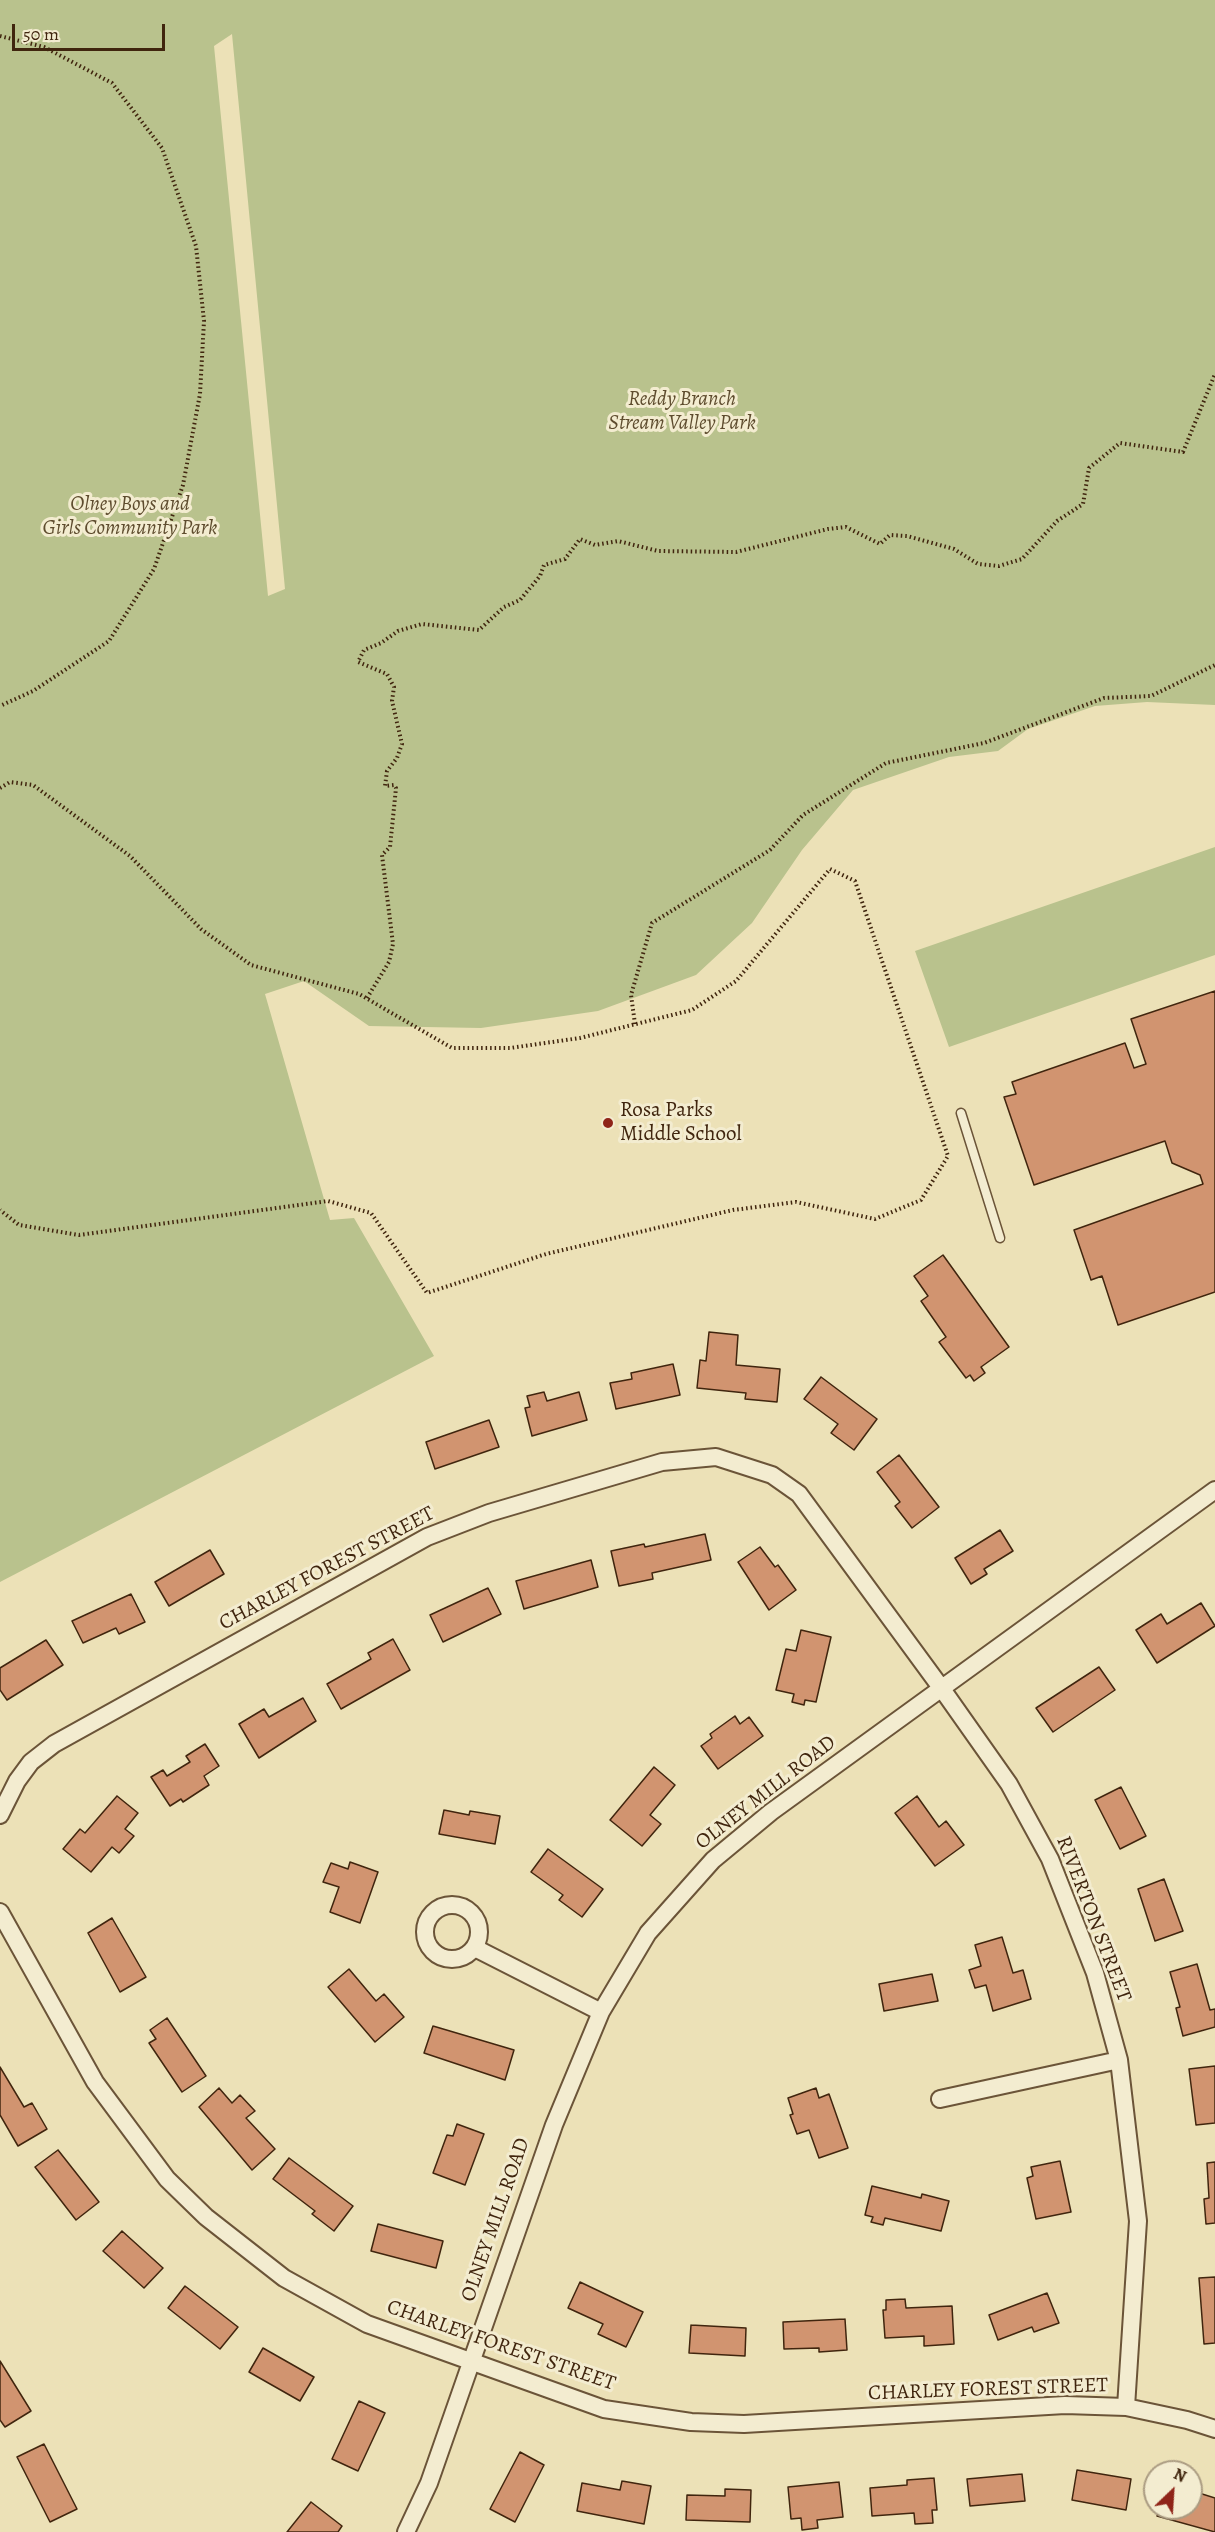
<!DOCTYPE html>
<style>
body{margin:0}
#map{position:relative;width:1215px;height:2532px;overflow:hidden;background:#ece1b7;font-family:Alegreya,serif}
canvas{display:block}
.north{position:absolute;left:1143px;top:2460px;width:60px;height:60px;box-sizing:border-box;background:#f3ecd0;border:2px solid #ab9c82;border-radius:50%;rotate:25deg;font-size:16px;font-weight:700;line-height:24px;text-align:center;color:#40250e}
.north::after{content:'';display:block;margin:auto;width:21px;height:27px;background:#8f2418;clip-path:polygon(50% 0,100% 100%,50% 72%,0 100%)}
.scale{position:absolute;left:12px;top:24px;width:153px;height:27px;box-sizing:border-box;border:3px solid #40250e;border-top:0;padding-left:8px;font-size:18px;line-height:21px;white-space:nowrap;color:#40250e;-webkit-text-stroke:4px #f3ecd0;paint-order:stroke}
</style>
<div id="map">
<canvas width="1215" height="2532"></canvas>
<div class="north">N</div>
<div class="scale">50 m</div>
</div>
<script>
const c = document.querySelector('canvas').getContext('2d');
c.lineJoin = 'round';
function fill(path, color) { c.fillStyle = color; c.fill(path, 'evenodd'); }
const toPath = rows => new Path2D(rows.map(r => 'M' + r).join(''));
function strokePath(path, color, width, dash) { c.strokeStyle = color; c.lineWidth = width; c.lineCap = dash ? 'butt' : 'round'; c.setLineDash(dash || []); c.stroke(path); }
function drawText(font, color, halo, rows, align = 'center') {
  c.font = font + ' Alegreya,serif'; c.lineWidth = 6; c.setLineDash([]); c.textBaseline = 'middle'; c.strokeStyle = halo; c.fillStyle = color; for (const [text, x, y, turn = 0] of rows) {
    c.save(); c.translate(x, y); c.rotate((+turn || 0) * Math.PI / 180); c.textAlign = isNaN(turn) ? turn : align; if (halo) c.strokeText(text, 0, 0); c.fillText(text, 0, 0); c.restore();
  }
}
const green = toPath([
 [0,0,1215,0,1215,705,1147,702,1095,706,1028,729,998,751,949,757,853,790,802,850,752,923,696,975,598,1011,481,1028,369,1026,304,981,265,994,330,1220,354,1218,434,1356,0,1582],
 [232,34,285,589,268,596,214,46],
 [1215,847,1215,955,949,1047,915,951]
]);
const building = toPath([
 [1215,991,1215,1292,1118,1325,1102,1276,1091,1280,1074,1230,1203,1184,1200,1175,1172,1163,1165,1141,1034,1185,1004,1097,1016,1094,1012,1082,1125,1043,1134,1068,1146,1064,1131,1019,1215,991],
 [943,1255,1009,1347,981,1367,985,1373,974,1381,970,1375,966,1378,939,1342,946,1337,921,1301,928,1296,914,1276,943,1255],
 [709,1332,738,1335,736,1365,780,1369,777,1402,745,1399,746,1393,697,1388,700,1360,706,1361,709,1332],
 [673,1364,680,1395,616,1409,610,1383,632,1379,631,1373,673,1364],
 [821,1377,877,1419,854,1450,831,1433,838,1424,804,1399,821,1377],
 [544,1392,547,1401,579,1392,587,1420,532,1436,525,1408,530,1407,527,1396,544,1392],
 [489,1420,499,1447,435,1469,426,1442,489,1420],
 [899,1455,939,1507,912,1528,895,1506,900,1502,877,1472,899,1455],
 [1000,1530,1013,1551,984,1569,987,1574,971,1584,955,1558,1000,1530],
 [705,1534,711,1560,652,1573,653,1579,619,1586,611,1551,644,1544,645,1547,705,1534],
 [760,1547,775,1567,778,1565,796,1590,769,1610,738,1562,760,1547],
 [210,1550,224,1574,169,1606,155,1582,210,1550],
 [591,1560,598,1587,524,1609,516,1581,591,1560],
 [488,1588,501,1614,443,1642,430,1615,488,1588],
 [131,1594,145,1622,119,1634,116,1628,83,1643,72,1621,131,1594],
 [1201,1603,1215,1626,1157,1663,1136,1630,1161,1614,1167,1624,1201,1603],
 [801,1630,831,1637,816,1702,805,1700,804,1705,792,1702,794,1694,776,1690,786,1649,796,1651,801,1630],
 [393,1639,410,1670,341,1709,327,1684,371,1659,368,1653,393,1639],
 [46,1640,63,1665,7,1700,0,1690,0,1668,46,1640],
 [1099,1667,1115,1690,1053,1732,1036,1708,1099,1667],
 [303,1698,316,1721,259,1758,239,1724,264,1709,269,1717,303,1698],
 [735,1716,740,1724,749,1717,763,1736,718,1769,701,1746,712,1738,710,1734,735,1716],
 [205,1744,219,1766,204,1776,209,1785,183,1802,181,1799,170,1806,151,1777,163,1770,167,1776,190,1762,186,1756,205,1744],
 [654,1767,675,1785,650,1815,661,1824,642,1846,610,1820,654,1767],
 [1121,1787,1146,1836,1120,1849,1095,1800,1121,1787],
 [117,1796,138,1813,125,1829,134,1836,119,1853,112,1847,91,1872,63,1849,80,1829,85,1833,117,1796],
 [917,1796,939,1827,946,1821,964,1845,935,1866,895,1813,917,1796],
 [444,1810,469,1815,470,1811,500,1816,495,1844,439,1834,444,1810],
 [548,1849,603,1889,582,1917,559,1900,563,1895,531,1872,548,1849],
 [350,1862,378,1872,360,1923,330,1912,339,1887,323,1882,331,1863,348,1869,350,1862],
 [1164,1879,1183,1931,1155,1941,1138,1889,1164,1879],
 [112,1918,146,1977,120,1992,88,1933,112,1918],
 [1002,1937,1013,1973,1023,1970,1031,1999,993,2011,986,1985,975,1988,969,1970,981,1966,975,1945,1002,1937],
 [1197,1964,1210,2010,1215,2009,1215,2027,1183,2036,1176,2008,1180,2007,1170,1972,1197,1964],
 [349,1969,376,2001,384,1994,404,2017,375,2042,328,1987,349,1969],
 [932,1974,938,2001,884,2011,879,1984,932,1974],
 [167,2018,206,2076,182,2092,149,2043,156,2039,150,2030,167,2018],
 [433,2026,514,2050,505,2080,424,2053,433,2026],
 [1215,2066,1215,2123,1196,2125,1189,2069,1215,2066],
 [0,2067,24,2107,32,2103,47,2129,18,2146,0,2115,0,2067],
 [219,2088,232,2103,240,2095,255,2111,246,2118,275,2149,252,2170,199,2107,219,2088],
 [816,2088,819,2098,829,2094,848,2148,819,2158,809,2130,797,2134,790,2115,793,2114,788,2098,816,2088],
 [457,2124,484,2134,465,2185,433,2173,447,2135,453,2136,457,2124],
 [58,2150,99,2202,76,2220,35,2167,58,2150],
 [289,2158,353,2206,334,2231,312,2214,315,2211,273,2179,289,2158],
 [1060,2161,1071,2212,1036,2219,1027,2178,1033,2176,1031,2167,1060,2161],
 [1215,2162,1215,2223,1206,2224,1204,2199,1209,2198,1207,2163,1215,2162],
 [872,2186,921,2198,922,2194,949,2201,941,2231,885,2218,883,2225,871,2222,873,2217,865,2215,872,2186],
 [378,2224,443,2241,436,2268,371,2251,378,2224],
 [122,2231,163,2268,144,2288,103,2251,122,2231],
 [1215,2277,1215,2343,1204,2344,1199,2278,1215,2277],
 [580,2282,643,2312,626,2347,598,2334,603,2324,568,2308,580,2282],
 [185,2286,238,2327,220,2349,168,2308,185,2286],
 [1047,2293,1059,2323,1034,2332,1032,2327,998,2340,989,2315,1047,2293],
 [905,2299,906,2308,952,2306,954,2344,924,2346,924,2336,885,2338,883,2310,886,2310,886,2300,905,2299],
 [845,2319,847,2350,819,2352,819,2348,784,2349,783,2322,845,2319],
 [691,2325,746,2328,745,2356,689,2353,691,2325],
 [263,2348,314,2377,300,2401,249,2372,263,2348],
 [0,2361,31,2411,5,2427,0,2420,0,2361],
 [359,2401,385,2413,358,2471,332,2459,359,2401],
 [44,2444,77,2509,50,2522,17,2457,44,2444],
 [520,2452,544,2465,515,2522,490,2509,520,2452],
 [1077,2470,1131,2479,1126,2510,1072,2500,1077,2470],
 [1022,2474,1025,2501,970,2506,967,2479,1022,2474],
 [934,2478,937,2510,932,2510,933,2523,915,2524,914,2513,872,2516,870,2488,907,2485,907,2480,934,2478],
 [622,2481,651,2486,644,2524,577,2511,582,2483,620,2490,622,2481],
 [839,2482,843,2517,817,2520,818,2528,802,2530,801,2518,791,2519,788,2487,839,2482],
 [725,2489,751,2490,750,2522,686,2520,687,2495,725,2496,725,2489],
 [1199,2493,1215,2498,1215,2532,1157,2516,1160,2508,1191,2508,1191,2497,1197,2499,1199,2493],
 [311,2502,342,2526,338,2532,287,2532,311,2502]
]);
const path = toPath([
 [0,36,44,47,112,83,162,148,196,246,204,321,200,394,183,485,154,569,109,641,33,691,0,706],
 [0,788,10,782,33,785,130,856,201,929,251,965,359,994,452,1048,510,1048,580,1038,692,1010,736,981,830,869,855,881,948,1156,921,1200,875,1219,796,1202,733,1210,546,1254,427,1293,371,1213,328,1201,79,1235,19,1225,0,1210],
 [367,998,389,962,393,944,382,855,390,847,396,788,394,785,385,786,387,771,397,758,402,744,392,701,394,687,387,674,358,662,364,650,381,643,398,631,422,624,479,630,504,607,520,600,540,576,544,565,565,559,580,539,595,545,618,541,658,551,736,552,828,529,846,527,880,544,890,535,907,536,954,549,978,564,999,566,1022,559,1057,521,1083,504,1089,468,1120,443,1183,452,1215,374],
 [635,1024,631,995,652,923,770,850,803,815,886,763,984,743,1104,698,1151,696,1215,665]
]);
const lane = toPath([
 [961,1113,1000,1238]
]);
const street = toPath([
 [0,1815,17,1781,31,1762,54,1744,427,1537,489,1513,662,1462,716,1457,772,1475,799,1494,942,1689,1009,1784,1050,1859,1095,1973,1119,2060,1138,2221,1126,2407],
 '425 1932a27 27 0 1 1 54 0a27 27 0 1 1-54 0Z',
 [0,1912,95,2082,167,2179,206,2217,284,2278,367,2324,604,2409,691,2422,744,2424,1065,2405,1126,2407,1187,2420,1215,2429],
 [475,1948,601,2012],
 [940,2099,1119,2060],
 [406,2532,429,2483,554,2125,601,2012,648,1933,713,1860,771,1812,1215,1490]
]);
const markers = [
 [608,1123,6,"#8f2418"]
];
const parkNames = [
 ["Reddy Branch",682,400],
 ["Stream Valley Park",682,424],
 ["Olney Boys and",130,505],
 ["Girls Community Park",130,529]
];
const poiNames = [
 ["Rosa Parks",620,1111],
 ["Middle School",620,1135]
];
const streetNames = [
 ["CHARLEY FOREST STREET",327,1569,-28],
 ["OLNEY MILL ROAD",766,1793,-38],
 ["RIVERTON STREET",1093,1919,69],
 ["OLNEY MILL ROAD",496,2220,-71],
 ["CHARLEY FOREST STREET",501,2346,19],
 ["CHARLEY FOREST STREET",988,2390,-2]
];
fill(green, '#b9c28d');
fill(building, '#d19470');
strokePath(building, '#40250e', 1.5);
strokePath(lane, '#6b5438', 11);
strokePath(street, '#6b5438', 20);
strokePath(path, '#40250e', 4, [1.5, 3]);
strokePath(lane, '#f3ecd0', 8);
strokePath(street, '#f3ecd0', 16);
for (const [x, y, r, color] of markers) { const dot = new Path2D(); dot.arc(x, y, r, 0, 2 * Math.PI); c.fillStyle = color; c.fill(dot); strokePath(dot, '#f3ecd0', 2); }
drawText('italic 21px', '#5e4c2e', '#f3ecd0', parkNames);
drawText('21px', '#40250e', '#f3ecd0', poiNames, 'left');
drawText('21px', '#40250e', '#f3ecd0', streetNames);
</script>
